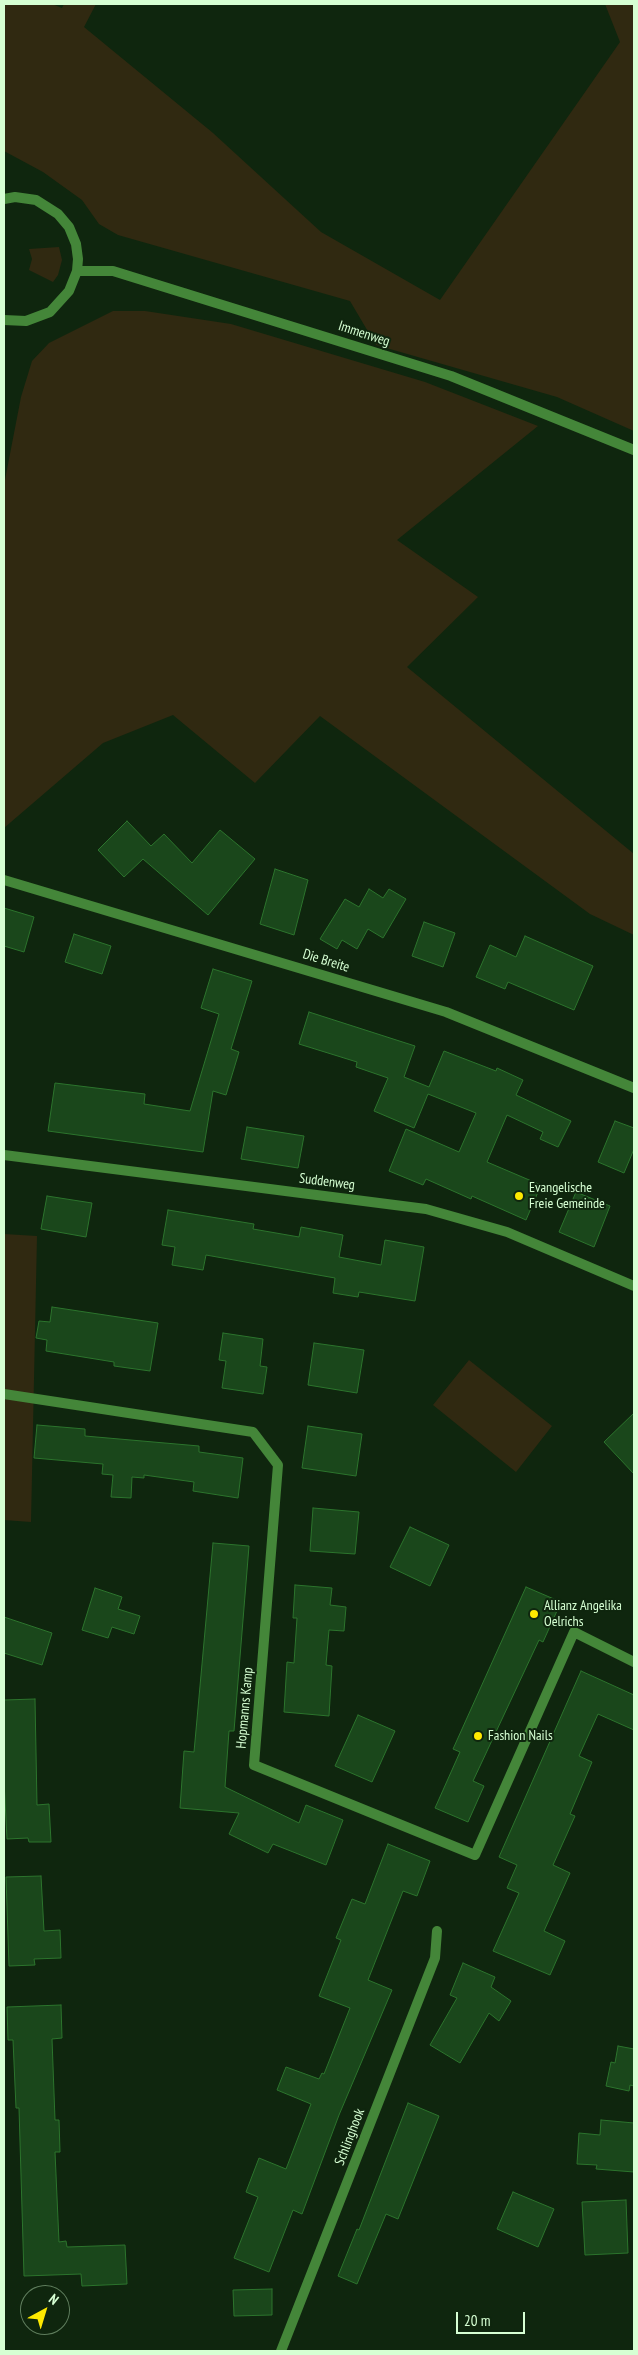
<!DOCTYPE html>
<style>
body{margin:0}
#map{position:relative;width:638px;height:2355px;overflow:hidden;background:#0f260e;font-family:"PT Sans Narrow",sans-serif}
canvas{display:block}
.frame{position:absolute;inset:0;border:5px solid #d6ffd3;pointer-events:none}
.north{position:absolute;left:20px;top:2285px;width:50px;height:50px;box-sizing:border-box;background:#0f260e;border:1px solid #5f7d5d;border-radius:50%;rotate:39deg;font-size:14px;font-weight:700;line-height:20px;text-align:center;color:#d6ffd3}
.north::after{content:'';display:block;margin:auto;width:18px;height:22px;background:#fee900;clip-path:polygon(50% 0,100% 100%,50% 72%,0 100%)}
.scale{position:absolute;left:456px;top:2312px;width:69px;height:22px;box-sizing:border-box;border:2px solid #d6ffd3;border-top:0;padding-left:6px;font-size:15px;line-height:18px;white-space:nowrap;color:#d6ffd3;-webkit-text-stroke:4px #0f260e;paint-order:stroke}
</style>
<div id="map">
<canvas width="638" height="2355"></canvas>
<div class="frame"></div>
<div class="north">N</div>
<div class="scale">20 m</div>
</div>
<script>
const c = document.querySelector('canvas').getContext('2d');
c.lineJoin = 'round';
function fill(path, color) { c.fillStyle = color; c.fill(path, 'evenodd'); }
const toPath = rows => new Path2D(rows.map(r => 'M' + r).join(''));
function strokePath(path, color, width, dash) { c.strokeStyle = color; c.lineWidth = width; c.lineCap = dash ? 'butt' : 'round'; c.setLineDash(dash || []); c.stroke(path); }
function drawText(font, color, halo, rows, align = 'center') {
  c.font = font + ' "PT Sans Narrow",sans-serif'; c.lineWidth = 4; c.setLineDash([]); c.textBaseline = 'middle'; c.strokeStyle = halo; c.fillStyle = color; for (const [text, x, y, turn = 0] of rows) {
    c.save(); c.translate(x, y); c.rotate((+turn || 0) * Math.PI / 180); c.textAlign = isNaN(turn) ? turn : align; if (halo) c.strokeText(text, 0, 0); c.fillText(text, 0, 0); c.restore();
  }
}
const green = toPath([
 [4,4,52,4,62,8,64,4,96,4,84,27,213,133,321,232,440,300,620,42,605,4,634,4,634,431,557,397,376,345,350,301,118,235,99,224,82,200,43,172,4,151],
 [59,247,62,260,58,275,53,282,29,270,32,259,29,249],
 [113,311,145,311,231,324,425,382,538,426,397,540,478,597,407,667,634,854,634,935,590,914,320,716,255,783,173,715,103,743,4,828,4,485,21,397,32,361,49,343],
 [4,1234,37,1236,31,1522,4,1520],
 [469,1360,552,1426,516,1472,433,1405]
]);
const building = toPath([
 [127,821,151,846,164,834,192,863,220,830,255,859,208,915,143,859,124,877,98,850,127,821],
 [275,869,308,880,294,935,260,924,275,869],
 [369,889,383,898,389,889,406,899,383,938,368,929,357,949,342,940,337,949,320,939,345,899,359,907,369,889],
 [4,908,34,917,24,952,4,946,4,908],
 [424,922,455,933,443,967,412,956,424,922],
 [74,934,111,946,102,974,65,962,74,934],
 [525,936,593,966,574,1010,508,982,505,989,476,977,490,945,516,957,525,936],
 [213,969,252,981,231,1049,239,1052,226,1095,213,1091,203,1152,48,1131,55,1083,145,1094,144,1104,190,1111,219,1014,201,1008,213,969],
 [309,1012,415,1046,404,1077,429,1087,444,1051,496,1071,497,1068,523,1080,516,1095,571,1121,558,1147,540,1139,543,1132,507,1115,487,1162,541,1185,526,1220,472,1196,471,1199,426,1179,423,1185,389,1171,406,1129,459,1152,476,1113,428,1094,414,1128,374,1111,388,1078,356,1067,357,1062,299,1044,309,1012],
 [615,1121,634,1128,634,1149,624,1173,598,1162,615,1121],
 [247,1127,304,1136,298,1168,241,1159,247,1127],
 [576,1192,610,1206,594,1247,559,1232,576,1192],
 [47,1196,92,1203,86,1237,41,1229,47,1196],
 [168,1210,254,1224,253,1229,299,1237,301,1227,343,1235,339,1257,381,1265,385,1240,424,1247,415,1301,359,1292,358,1297,333,1293,335,1278,206,1255,203,1270,172,1265,175,1247,162,1245,168,1210],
 [52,1307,158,1323,150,1371,114,1366,114,1362,46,1351,47,1340,36,1338,39,1321,50,1322,52,1307],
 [223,1333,263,1339,260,1366,267,1367,263,1394,222,1388,226,1361,219,1360,223,1333],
 [314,1343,364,1350,357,1393,308,1385,314,1343],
 [634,1413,634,1474,604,1442,634,1413],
 [37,1425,85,1429,85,1436,199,1446,199,1452,243,1458,238,1498,193,1491,194,1482,144,1475,144,1478,132,1477,131,1498,111,1497,113,1475,102,1474,103,1464,34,1458,37,1425],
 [308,1426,362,1434,356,1476,302,1468,308,1426],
 [313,1508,359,1512,355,1554,310,1551,313,1508],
 [410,1527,449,1545,430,1586,390,1567,410,1527],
 [213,1543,249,1546,234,1731,229,1731,225,1787,299,1823,306,1805,343,1820,326,1865,273,1844,268,1853,229,1834,239,1813,180,1808,184,1751,194,1752,213,1543],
 [295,1585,332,1588,330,1605,346,1607,344,1631,329,1630,326,1665,332,1666,329,1716,284,1712,287,1662,294,1663,297,1618,293,1618,295,1585],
 [526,1587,561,1602,543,1642,539,1640,473,1781,484,1786,468,1822,435,1808,460,1752,453,1749,526,1587],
 [95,1588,122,1597,118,1609,140,1616,134,1634,112,1627,108,1638,82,1630,95,1588],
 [4,1617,52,1633,42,1665,4,1653,4,1617],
 [581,1671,634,1695,634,1730,598,1714,579,1756,592,1762,570,1814,575,1816,553,1865,570,1873,544,1931,565,1941,550,1975,493,1951,519,1893,507,1888,517,1865,499,1857,581,1671],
 [35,1699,37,1805,49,1804,51,1842,29,1842,28,1838,7,1839,4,1781,4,1700,35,1699],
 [358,1715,395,1731,372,1782,335,1766,358,1715],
 [388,1844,430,1861,417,1896,403,1891,368,1980,392,1990,339,2115,302,2214,293,2210,269,2272,234,2258,258,2197,246,2192,259,2158,286,2169,311,2104,277,2090,286,2067,319,2079,322,2073,324,2074,350,2008,319,1996,341,1940,336,1938,352,1899,365,1904,388,1844],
 [41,1876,44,1931,60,1930,61,1958,34,1959,35,1965,9,1966,6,1877,41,1876],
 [463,1963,495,1977,491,1987,511,2001,499,2021,489,2013,460,2063,430,2045,457,1998,450,1995,463,1963],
 [61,2005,62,2038,52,2039,55,2120,59,2120,60,2152,55,2152,59,2242,66,2241,67,2247,125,2245,127,2284,82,2286,81,2274,24,2276,19,2108,16,2108,13,2040,8,2040,7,2007,61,2005],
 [618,2046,634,2049,634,2086,630,2085,629,2091,606,2086,611,2062,615,2063,618,2046],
 [408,2103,439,2116,398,2219,386,2214,357,2284,338,2276,357,2229,359,2230,408,2103],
 [601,2120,634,2123,634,2172,596,2169,597,2165,577,2164,579,2133,600,2135,601,2120],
 [513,2192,554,2209,538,2247,497,2229,513,2192],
 [626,2200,628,2253,585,2255,582,2202,626,2200],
 [272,2289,272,2315,234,2316,233,2290,272,2289]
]);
const minor = toPath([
 [4,880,446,1012,634,1088],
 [4,1155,426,1209,507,1232,634,1286],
 [4,1394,253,1432,278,1465,254,1765,475,1855,574,1632,634,1662],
 [281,2351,435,1958,437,1931]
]);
const tertiary = toPath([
 [4,199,15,197,36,200,58,214,69,227,76,244,78,259,77,271,69,291,50,312,26,321,4,320],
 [77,271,113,271,451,376,634,450]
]);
const markers = [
 [519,1196,5,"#fee900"],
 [534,1614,5,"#fee900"],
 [478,1736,5,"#fee900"]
];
const streetNames = [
 ["Immenweg",364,334,18],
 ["Die Breite",326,961,17],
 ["Suddenweg",327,1182,7],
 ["Hopmanns Kamp",245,1708,-85],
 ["Schlinghook",350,2137,-69]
];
const poiNames = [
 ["Evangelische",529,1188],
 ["Freie Gemeinde",529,1204],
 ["Allianz Angelika",544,1606],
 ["Oelrichs",544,1622],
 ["Fashion Nails",488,1736]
];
fill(green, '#302911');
fill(building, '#1a471b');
strokePath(building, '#2c742d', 1);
strokePath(minor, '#448639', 10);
strokePath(tertiary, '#448639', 10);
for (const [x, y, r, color] of markers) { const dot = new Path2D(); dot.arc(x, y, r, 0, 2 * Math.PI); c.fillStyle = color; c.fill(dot); strokePath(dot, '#0f260e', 2); }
drawText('14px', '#d6ffd3', '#0f260e', streetNames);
drawText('14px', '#d6ffd3', '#0f260e', poiNames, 'left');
</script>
